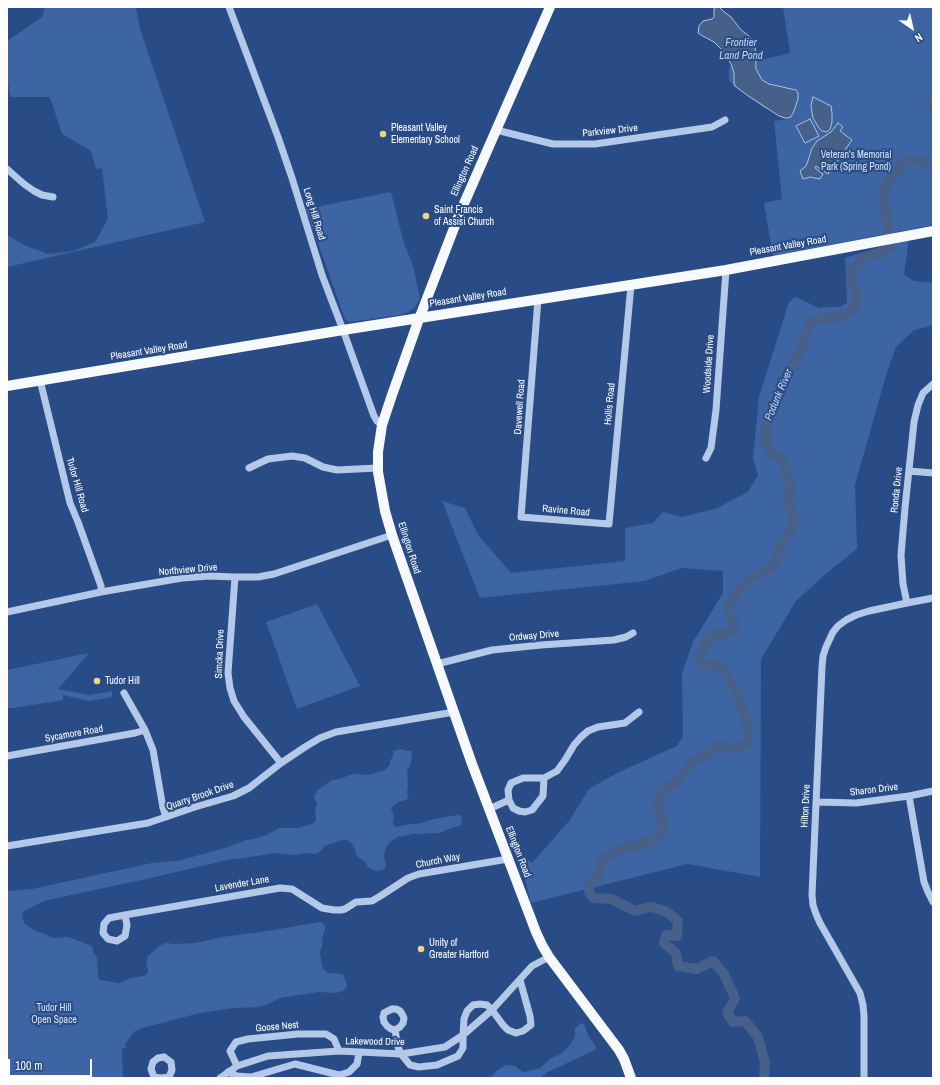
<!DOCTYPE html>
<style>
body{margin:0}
#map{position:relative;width:940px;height:1085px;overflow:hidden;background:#294c87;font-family:"Archivo Narrow",sans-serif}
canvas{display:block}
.frame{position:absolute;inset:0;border:8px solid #fff;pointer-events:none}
.north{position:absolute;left:892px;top:8px;width:40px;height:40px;-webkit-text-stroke:3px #294c87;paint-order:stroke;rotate:146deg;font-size:11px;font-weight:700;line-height:16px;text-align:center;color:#fff}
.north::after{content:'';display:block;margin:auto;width:14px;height:18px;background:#fff;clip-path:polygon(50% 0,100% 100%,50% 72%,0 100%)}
.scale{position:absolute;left:8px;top:1059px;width:84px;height:18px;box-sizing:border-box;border:2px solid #fff;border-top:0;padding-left:5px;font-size:12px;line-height:14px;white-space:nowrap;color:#fff;-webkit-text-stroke:3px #294c87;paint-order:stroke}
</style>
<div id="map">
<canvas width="940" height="1085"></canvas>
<div class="frame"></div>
<div class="north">N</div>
<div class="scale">100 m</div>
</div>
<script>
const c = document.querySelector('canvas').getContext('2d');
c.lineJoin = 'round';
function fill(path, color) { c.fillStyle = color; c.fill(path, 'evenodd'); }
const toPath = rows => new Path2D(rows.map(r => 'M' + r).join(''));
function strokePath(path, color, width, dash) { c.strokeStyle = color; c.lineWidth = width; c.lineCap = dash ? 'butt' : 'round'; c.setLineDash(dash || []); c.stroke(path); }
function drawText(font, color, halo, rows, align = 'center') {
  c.font = font + ' "Archivo Narrow",sans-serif'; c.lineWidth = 4; c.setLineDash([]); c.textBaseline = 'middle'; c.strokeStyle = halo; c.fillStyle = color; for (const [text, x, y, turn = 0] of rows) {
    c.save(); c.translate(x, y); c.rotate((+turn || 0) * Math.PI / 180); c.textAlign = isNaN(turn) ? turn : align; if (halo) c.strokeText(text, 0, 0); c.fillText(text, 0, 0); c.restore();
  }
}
const green = toPath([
 [45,7,136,7,140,29,205,222,7,267,7,235,26,246,48,254,73,251,95,242,108,219,102,168,96,169,91,151,62,134,50,97,10,97,7,76,7,41,42,17],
 [783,7,933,7,933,225,773,256,764,203,782,199,774,121,789,119,775,111,764,108,735,87,729,80,729,68,730,67,790,53],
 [391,192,403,240,414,269,420,299,414,308,408,312,400,315,349,322,345,319,306,209],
 [909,238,904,275,914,281,933,283,933,325,914,330,896,347,887,372,855,485,857,549,828,572,796,601,761,659,760,877,688,864,531,903,519,853,532,863,569,821,589,789,617,773,677,746,683,736,682,673,693,642,723,593,723,571,681,568,645,581,480,598,442,501,465,508,478,535,511,573,625,561,625,528,653,523,663,512,682,517,715,509,748,492,758,475,753,458,759,397,789,302,796,297,819,308,829,307,840,307,847,303,845,258],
 [317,604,360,686,297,709,266,622],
 [89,653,58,689,89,695,112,691,112,697,89,701,63,695,63,700,13,708,7,708,7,670],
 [400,749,406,751,411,751,412,753,411,764,407,771,408,785,407,794,409,798,406,800,398,802,393,806,391,809,394,816,393,824,396,827,405,825,421,823,434,819,458,815,461,816,462,824,460,826,454,827,440,833,413,834,398,837,391,841,385,849,384,857,386,863,386,867,383,870,375,871,368,867,366,863,357,856,353,845,347,840,343,840,324,846,320,852,316,854,305,853,293,855,273,853,257,856,227,860,155,877,48,900,40,903,26,910,23,912,22,916,24,923,33,930,43,933,53,938,68,937,90,945,93,948,93,952,97,958,98,974,98,977,100,980,119,983,130,978,144,976,147,974,148,970,146,963,148,956,159,946,166,943,174,944,196,943,222,937,262,932,320,922,323,923,325,926,325,930,322,937,323,944,320,952,322,967,328,973,343,974,347,985,346,988,343,991,336,993,319,992,280,998,266,1005,258,1007,234,1008,200,1013,142,1028,135,1031,130,1037,125,1045,126,1048,123,1048,122,1051,123,1078,7,1078,7,891,32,889,152,863,178,861,228,847,246,840,253,839,267,835,279,828,297,828,312,824,315,822,316,819,315,811,317,804,314,797,317,790,332,780,339,779,353,774,368,775,385,770,390,765,390,761,393,756,393,751],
 [581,1023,584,1024,589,1037,595,1045,596,1048,595,1050,548,1072,542,1076,541,1078,491,1078,496,1071,506,1065,515,1066,521,1071,525,1072,540,1068,550,1059,561,1054,569,1046,575,1037,575,1028]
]);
const water = toPath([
 [715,7,719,7,723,11,731,17,741,30,749,36,755,43,756,69,762,80,769,84,796,90,798,93,798,99,794,111,791,117,788,118,785,118,779,116,747,95,735,86,734,83,734,73,731,64,723,51,714,42,701,35,698,33,699,26,703,21,712,19,714,17,714,10,715,7],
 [813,97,831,106,832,113,832,122,830,129,827,132,822,131,819,128,813,118,811,106,813,97],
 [810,119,819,136,805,143,796,126,810,119],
 [838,123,843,127,840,131,852,140,828,174,816,166,815,168,823,174,820,179,810,177,803,179,800,171,805,167,807,164,812,148,817,141,831,132,838,123]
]);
const river = toPath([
 [933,102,932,104,933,109],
 [764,1078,765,1063,758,1037,745,1021,733,1022,727,1013,735,998,724,974,713,961,696,969,678,966,676,953,664,943,666,935,677,936,678,921,667,912,651,907,635,911,612,899,593,898,589,892,590,883,598,878,603,859,625,847,650,842,662,833,663,824,658,800,663,789,674,785,690,765,701,758,719,745,734,749,743,746,749,741,749,731,739,697,726,673,716,664,704,666,700,661,701,653,704,645,713,635,727,634,735,629,734,622,728,611,730,604,739,589,751,578,772,568,781,545,793,529,794,519,788,499,791,483,782,460,772,453,766,444,765,428,784,379,803,346,809,324,816,319,843,316,853,310,857,300,857,292,851,282,851,273,865,257,881,253,890,248,889,236,884,200,886,184,897,173,904,161,913,159,924,163,933,160]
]);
const minor = toPath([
 [229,7,278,137,292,178,322,275,343,330,374,416,377,421,382,425],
 [496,130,553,144,595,144,712,127,725,120],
 [7,169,24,184,34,191,42,195,53,197],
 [538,299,521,517,609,524,631,285],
 [40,380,70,503,78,522,101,586,101,592],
 [706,458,711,448,716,410,726,270],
 [249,468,268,459,292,456,305,458,323,467,337,470,378,468],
 [909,471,933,473],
 [235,577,228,673,230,688,234,701,244,717,281,763],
 [907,603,903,584,901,555,905,508,914,422,918,405,923,393,933,384],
 [7,612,101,592,182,578,209,576,235,577,258,577,274,574,392,535],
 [437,664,492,650,541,645,614,640,626,637,633,633],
 [124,693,145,730,153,750,163,808,166,817],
 [7,756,135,733,145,730],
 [544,778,543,796,532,810,525,812,519,811,513,808,509,800,508,790,511,783,523,778,544,778,557,771,565,760,574,745,581,737,588,731,598,727,625,723,639,712],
 [909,796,924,882,928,892,933,902],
 [817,802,856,803,909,796,933,791],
 [489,809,509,800],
 [7,846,148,823,195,807,233,796,249,788,281,763,305,747,320,738,336,732,454,712],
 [125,915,127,925,125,936,117,941,108,939,103,933,104,924,109,918,125,915,280,888,292,889,322,908,334,910,341,910,345,909,356,902,372,901,382,895,408,878,419,874,508,859],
 [392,1009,396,1009,400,1011,402,1014,404,1018,403,1023,400,1027,395,1030,391,1029,387,1026,384,1022,383,1017,384,1013,392,1009],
 [395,1030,398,1047,401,1054,410,1065,419,1067,437,1065,458,1056,463,1048,463,1035,464,1019,467,1011,473,1005,480,1004,487,1005,492,1010,503,1025,508,1030,516,1033,523,1031,531,1025,530,1016,520,980],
 [164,1057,171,1062,172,1070,169,1077,161,1078,154,1077,151,1069,153,1062,158,1058,164,1057],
 [237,1066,230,1051,236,1042,248,1039,298,1034,326,1034,334,1039,339,1051],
 [228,1072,237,1076,251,1077,295,1064,339,1075,349,1072,357,1064,359,1053],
 [220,1078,237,1066,268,1056,339,1051,401,1054,445,1047,463,1035,492,1010,532,966,549,957],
 [864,1078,864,1016,863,1005,860,993,820,923,816,914,813,905,812,895,822,667,823,656,826,647,833,632,838,626,846,620,856,615,869,611,907,603,933,598]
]);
const major = toPath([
 [550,7,459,215,419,319,392,395,382,425,378,452,378,472,385,511,392,535,472,764,536,932,542,945,549,957,619,1050,624,1059,631,1078],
 [7,386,343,330,726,270,933,231]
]);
const markers = [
 [383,134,4,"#efd57b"],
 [426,216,4,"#efd57b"],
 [97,681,4,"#efd57b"],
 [421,949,4,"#efd57b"]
];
const poiNames = [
 ["Pleasant Valley",391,128],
 ["Elementary School",391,140],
 ["Saint Francis",434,210],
 ["of Assisi Church",434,222],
 ["Tudor Hill",105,681],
 ["Unity of",429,943],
 ["Greater Hartford",429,955]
];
const streetNames = [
 ["Parkview Drive",610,131,-6],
 ["Ellington Road",465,171,-66],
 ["Long Hill Road",314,214,73],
 ["Pleasant Valley Road",788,246,-10],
 ["Pleasant Valley Road",468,298,-9],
 ["Pleasant Valley Road",149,351,-9],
 ["Woodside Drive",709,364,-86],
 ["Hollis Road",610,404,-85],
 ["Davewell Road",520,407,-86],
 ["Tudor Hill Road",77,485,74],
 ["Ronda Drive",897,490,-84],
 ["Ravine Road",566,511,5],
 ["Ellington Road",409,548,72],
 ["Northview Drive",188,570,-5],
 ["Ordway Drive",534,636,-5],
 ["Simcka Drive",220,654,-88],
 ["Sycamore Road",74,734,-10],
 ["Sharon Drive",874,790,-7],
 ["Quarry Brook Drive",200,796,-19],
 ["Hilton Drive",806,806,-87],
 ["Ellington Road",518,852,69],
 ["Church Way",438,861,-11],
 ["Lavender Lane",242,884,-10],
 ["Goose Nest",277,1027,-5],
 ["Lakewood Drive",375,1042,1]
];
const parkNames = [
 ["Veteran's Memorial",856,155],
 ["Park (Spring Pond)",856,167],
 ["Tudor Hill",54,1008],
 ["Open Space",54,1020]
];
const waterNames = [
 ["Frontier",741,43],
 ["Land Pond",741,56],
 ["Podunk River",779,395,-67]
];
fill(green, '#3d65a3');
fill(water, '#47608a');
strokePath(water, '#a9c3e8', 1);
strokePath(river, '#47608a', 10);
strokePath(minor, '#b4c8e8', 7);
strokePath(major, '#f6f9fe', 10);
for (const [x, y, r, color] of markers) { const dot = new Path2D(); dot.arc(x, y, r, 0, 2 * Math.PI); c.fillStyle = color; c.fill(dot); strokePath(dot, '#294c87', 1.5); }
drawText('10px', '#fff', '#294c87', poiNames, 'left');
drawText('10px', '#fff', '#294c87', streetNames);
drawText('10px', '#d8e4f6', '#294c87', parkNames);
drawText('italic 11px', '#c0d3ef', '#294c87', waterNames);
</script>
